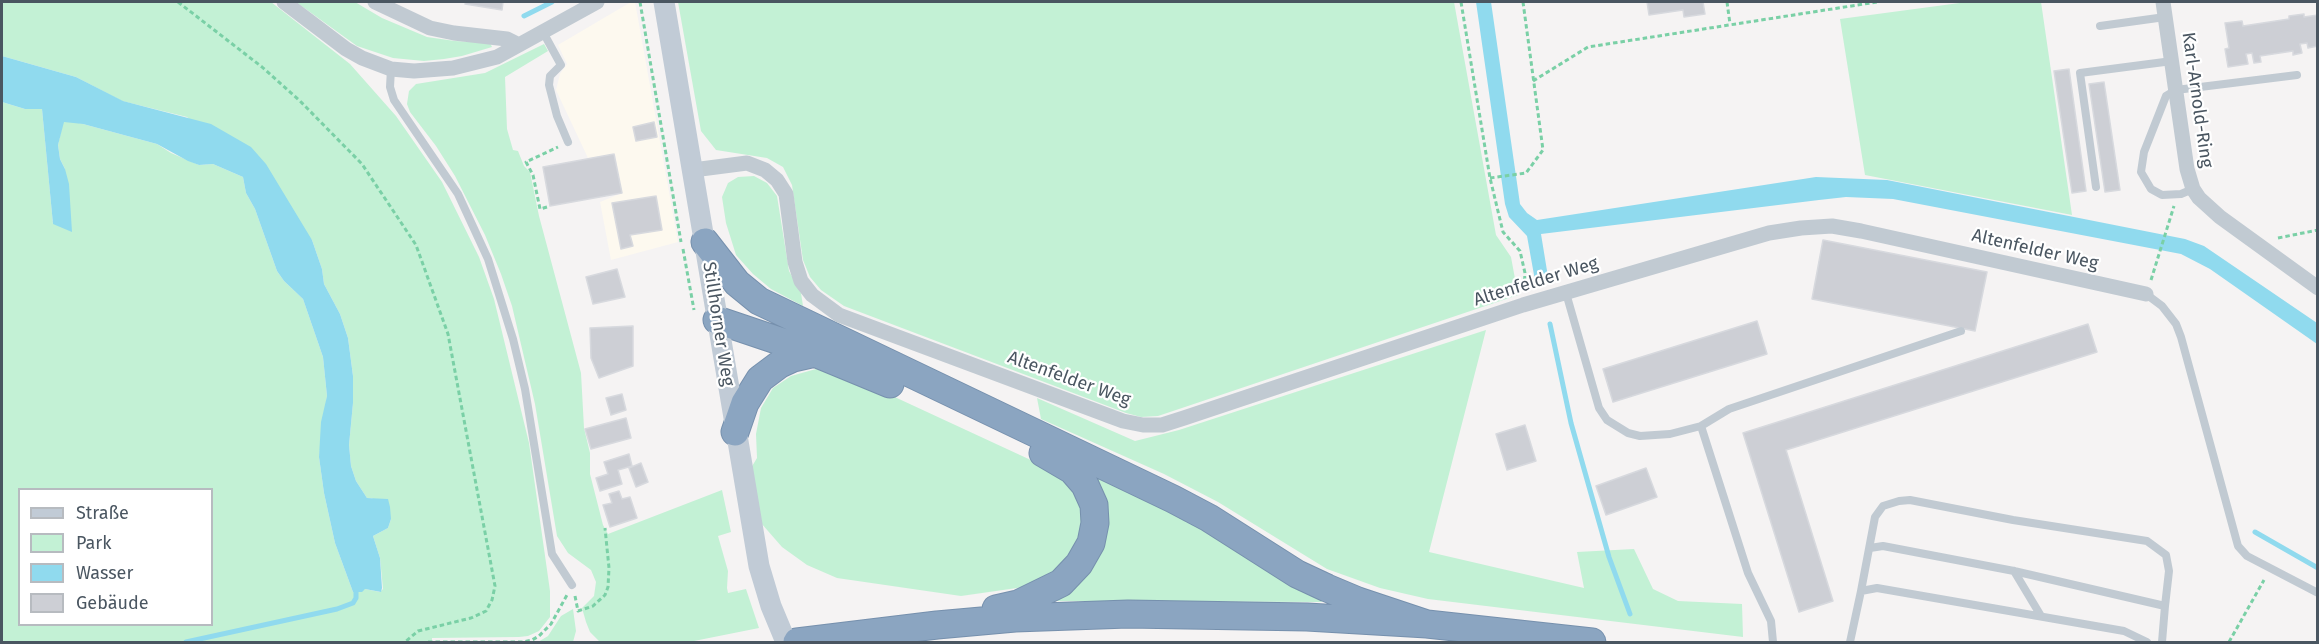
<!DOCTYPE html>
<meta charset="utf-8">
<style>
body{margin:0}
#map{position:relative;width:2319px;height:644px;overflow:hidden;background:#f5f3f3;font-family:"Fira Sans",sans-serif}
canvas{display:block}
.frame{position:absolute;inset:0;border:3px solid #4a5661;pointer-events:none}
.legend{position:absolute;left:18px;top:488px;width:195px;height:138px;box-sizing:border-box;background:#fff;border:2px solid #b7bbc0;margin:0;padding:8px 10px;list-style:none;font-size:18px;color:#4a5661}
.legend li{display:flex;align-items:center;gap:12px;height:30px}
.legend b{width:30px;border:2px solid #b7bbc0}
</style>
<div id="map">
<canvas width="2319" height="644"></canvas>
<div class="frame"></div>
<ul class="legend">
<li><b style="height:8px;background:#c1cbd6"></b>Straße</li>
<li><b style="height:16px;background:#c3f1d5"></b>Park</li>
<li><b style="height:16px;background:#90daee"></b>Wasser</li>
<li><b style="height:16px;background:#cdcfd5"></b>Gebäude</li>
</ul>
</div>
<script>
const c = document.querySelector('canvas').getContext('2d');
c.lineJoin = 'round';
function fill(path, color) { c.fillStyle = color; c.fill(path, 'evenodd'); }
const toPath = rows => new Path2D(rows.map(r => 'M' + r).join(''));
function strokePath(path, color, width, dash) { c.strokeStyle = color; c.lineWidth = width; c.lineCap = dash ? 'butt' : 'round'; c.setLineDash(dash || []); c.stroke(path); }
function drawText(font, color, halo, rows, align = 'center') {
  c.font = font + ' "Fira Sans",sans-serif'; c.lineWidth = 4.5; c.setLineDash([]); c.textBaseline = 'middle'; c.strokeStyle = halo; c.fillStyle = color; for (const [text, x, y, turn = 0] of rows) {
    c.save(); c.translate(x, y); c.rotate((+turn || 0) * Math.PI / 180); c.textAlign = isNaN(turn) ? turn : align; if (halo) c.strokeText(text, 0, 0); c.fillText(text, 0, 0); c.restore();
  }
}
const commercial = toPath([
 [631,2,635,2,678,242,611,260,600,202,622,193,615,154,588,158,556,90,560,74,567,64,558,45]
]);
const green = toPath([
 [2,2,271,2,350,64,396,116,442,182,479,257,494,299,529,443,550,591,550,617,539,631,528,636,519,637,432,638,432,642,2,642,2,102,25,109,42,109,53,224,65,169,60,159,58,145,63,122,71,121,83,124,157,144,171,153,199,165,213,164,243,177,246,193,255,209,277,271,284,281,303,299,323,357,327,396,319,457,324,493,335,543,353,592,365,589,380,592,383,589,380,558,373,536,388,528,391,519,372,498,367,498,356,481,351,466,349,445,353,403,353,376,348,338,340,314,324,284,322,269,312,240,187,117,122,101,76,77,2,56],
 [20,490,212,490,212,624,20,624],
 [296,2,355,2,382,18,427,37,455,41,490,43,492,47,462,56,444,59,424,61,393,58,357,46],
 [678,2,1454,2,1496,235,1511,257,1518,295,1179,409,1158,416,1141,417,1126,413,844,306,821,290,810,277,803,260,792,185,783,167,767,158,716,150,701,131],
 [1967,2,2041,2,2072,215,1865,175,1840,19],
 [544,44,548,51,505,77,507,129,513,150,518,151,524,166,530,172,539,216,581,373,584,428,590,453,590,474,603,525,608,534,722,490,731,532,718,536,728,571,727,588,728,593,746,589,759,628,689,642,600,642,590,632,586,622,582,608,594,596,596,582,591,570,568,553,557,536,535,404,512,306,501,274,485,235,455,176,436,146,410,112,407,104,409,91,416,84,485,73],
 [754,176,767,183,777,196,789,271,801,293,803,306,771,289,753,274,736,255,726,223,722,197,728,183,738,177],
 [1486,330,1429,552,1584,588,1577,552,1634,549,1653,589,1678,601,1742,604,1743,637,1428,599,1380,588,1327,569,1218,502,1164,474,1041,419,1037,398,1135,441,1179,430],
 [816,369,845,374,1061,474,1079,498,1084,522,1080,547,1065,567,1024,587,961,596,837,578,807,565,782,547,761,523,751,468,757,458,756,434,761,408,773,388,791,376],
 [1083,464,1317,592,1322,602,1050,601,1090,569],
 [573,609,576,631,573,642,538,642,548,636,561,616]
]);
const water = toPath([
 [1476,2,1491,2,1520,204,1527,213,1537,220,1816,177,1887,180,2185,239,2204,246,2317,323,2317,344,2210,269,2181,254,1893,199,1846,197,1819,200,1541,234,1549,283,1536,286,1527,236,1509,217,1505,204],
 [2,56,76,77,123,101,211,124,251,147,266,164,312,240,322,269,324,284,340,314,348,338,353,376,353,403,349,445,351,466,356,481,367,498,388,499,390,507,391,519,388,528,373,536,380,558,382,588,381,592,365,589,362,592,353,592,335,543,324,493,319,457,321,422,327,396,323,357,303,299,284,281,277,271,255,209,246,193,243,177,213,164,199,165,188,161,157,144,83,124,64,122,58,145,60,159,65,169,69,184,72,232,53,224,42,109,25,109,2,102]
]);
const stream = toPath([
 [524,16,552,2],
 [1550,324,1571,423,1609,557,1630,614],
 [2255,532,2318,568],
 [186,642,337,609,353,603,356,598,356,586]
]);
const building = toPath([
 [466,2,503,2,502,10,465,4,466,2],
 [1647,2,1703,2,1705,14,1684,17,1683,10,1649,15,1647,2],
 [2304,14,2304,17,2318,15,2318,46,2308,48,2307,43,2300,44,2302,53,2293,55,2293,51,2260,56,2261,62,2254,63,2252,53,2246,54,2248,64,2228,67,2225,49,2229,48,2225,23,2242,21,2243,26,2289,19,2289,16,2304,14],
 [2069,69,2086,191,2072,193,2054,71,2069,69],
 [2104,82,2120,190,2105,192,2089,84,2104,82],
 [654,122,657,137,636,141,633,127,654,122],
 [614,154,622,193,550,206,543,167,614,154],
 [656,196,662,230,630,235,633,246,621,249,612,203,656,196],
 [1823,240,1987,272,1975,331,1812,299,1823,240],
 [617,269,625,297,593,304,586,277,617,269],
 [1757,321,1767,354,1613,402,1603,369,1757,321],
 [2088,324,2097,352,1786,450,1833,601,1799,612,1743,433,2088,324],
 [633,326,633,366,599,378,591,358,590,328,633,326],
 [622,394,626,410,611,415,606,398,622,394],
 [626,418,631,438,591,449,585,429,626,418],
 [1525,425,1536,461,1507,470,1496,434,1525,425],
 [629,454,632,466,618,470,622,484,600,491,596,478,608,474,604,462,629,454],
 [641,463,648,482,636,487,629,468,641,463],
 [1646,468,1657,497,1606,515,1596,486,1646,468],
 [619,491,622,499,630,497,637,518,610,527,603,505,612,503,609,494,619,491]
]);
const path = toPath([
 [178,2,262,67,300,101,362,164,416,245,448,334,495,586,492,600,486,611,471,618,418,631,405,642],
 [640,2,681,242],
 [1461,2,1490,178,1503,232,1520,251,1525,273,1524,289],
 [1727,2,1730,24],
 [1533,81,1588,47,1877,2],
 [1490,178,1526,173,1543,150,1523,2],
 [547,207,540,209,533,175,526,162,558,147],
 [2278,238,2318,230],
 [683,249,694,310],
 [2151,280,2174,206],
 [575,596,578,611,593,606,605,595,608,587,609,568,605,528],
 [428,642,523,642,532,640,539,636,551,624,567,595],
 [2229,642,2264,580]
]);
const lane = toPath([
 [2100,26,2165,17],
 [543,32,561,65,550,76,549,85,557,116,568,142],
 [391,69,390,87,394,100,458,194,488,259,513,339,525,389,552,554,572,585],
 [2096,187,2080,73,2172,61],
 [2193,189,2181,194,2162,195,2151,189,2141,172,2144,152,2166,96,2176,90,2297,75],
 [1566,293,1599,408,1607,420,1628,433,1640,436,1670,434,1701,426,1748,573,1771,621,1773,642],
 [2146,294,2162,306,2176,324,2181,337,2238,546,2247,556,2318,593],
 [1701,426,1729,409,1961,331],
 [1870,548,1883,546,2014,571,2165,606,2162,642],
 [2014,571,2041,616],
 [1861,591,1875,517,1883,506,1899,501,1910,500,2013,520,2147,541,2166,555,2169,571,2165,606],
 [1850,642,1861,591,1877,588,2124,631,2147,642]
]);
const street = toPath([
 [284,2,346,49,362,58,391,69,414,71,453,68,497,57,597,2],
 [375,2,430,28,454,33,507,39,519,45],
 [2163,2,2187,169,2193,189,2199,198,2220,217,2318,288],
 [693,170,747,163,765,170,777,180,786,194,795,262,801,281,812,295,839,315,1123,421,1143,425,1162,425,1184,418,1523,305,1769,233,1801,228,1832,226,1861,231,2146,294]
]);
const secondary = toPath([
 [664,2,759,566,771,606,786,642]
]);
const highway = toPath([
 [705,242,737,283,759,301,1173,499,1209,518,1297,574,1327,588,1358,601,1427,624],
 [717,320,815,353,890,384],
 [735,432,745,403,760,379,780,364,793,358,815,353],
 [996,609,1018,604,1061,583,1079,564,1091,543,1095,523,1094,505,1085,485,1072,470,1043,453],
 [797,642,937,625,1015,618,1128,614,1307,617,1427,624,1592,642]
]);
const streetNames = [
 ["Karl-Arnold-Ring",2197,100,82],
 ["Altenfelder Weg",2035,250,13],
 ["Altenfelder Weg",1536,282,-17],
 ["Stillhorner Weg",718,324,81],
 ["Altenfelder Weg",1069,379,20]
];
fill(commercial, '#fdf9ef');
fill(green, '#c3f1d5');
fill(water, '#90daee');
strokePath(stream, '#90daee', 5);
fill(building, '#cdcfd5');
strokePath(building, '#d7d9de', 1.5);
strokePath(highway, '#7690ad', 29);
strokePath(path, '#7ad0a6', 3, [4.5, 3]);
strokePath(lane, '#c1cad2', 8);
strokePath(street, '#c1cad2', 15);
strokePath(secondary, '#c1cbd6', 21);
strokePath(highway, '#8ba5c1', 27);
drawText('18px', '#4a5661', '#fff', streetNames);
</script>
